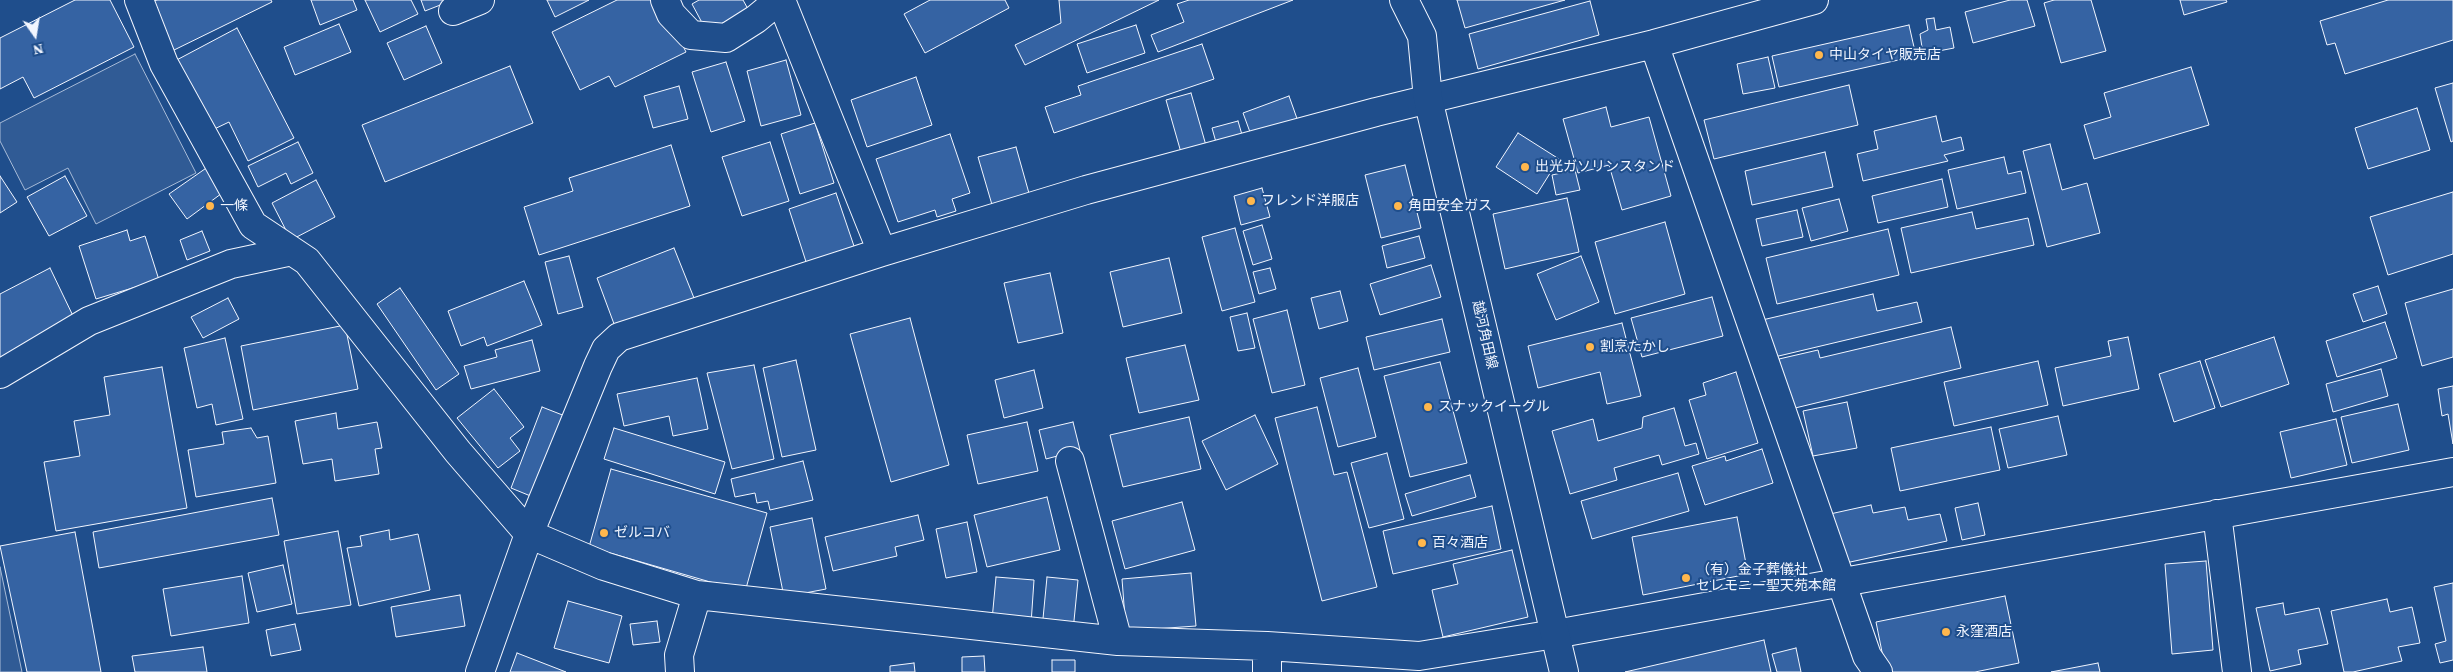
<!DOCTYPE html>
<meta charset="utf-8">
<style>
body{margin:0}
#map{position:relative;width:2453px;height:672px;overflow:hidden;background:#1f4e8c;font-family:"Source Serif 4",serif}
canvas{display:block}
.north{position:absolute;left:10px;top:10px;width:50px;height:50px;-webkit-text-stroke:4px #1f4e8c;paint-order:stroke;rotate:167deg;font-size:14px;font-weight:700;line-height:20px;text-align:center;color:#f2f6ff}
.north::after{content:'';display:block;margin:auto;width:18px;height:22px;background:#f2f6ff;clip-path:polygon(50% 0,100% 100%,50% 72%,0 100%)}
</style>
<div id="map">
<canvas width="2453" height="672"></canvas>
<div class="north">N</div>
</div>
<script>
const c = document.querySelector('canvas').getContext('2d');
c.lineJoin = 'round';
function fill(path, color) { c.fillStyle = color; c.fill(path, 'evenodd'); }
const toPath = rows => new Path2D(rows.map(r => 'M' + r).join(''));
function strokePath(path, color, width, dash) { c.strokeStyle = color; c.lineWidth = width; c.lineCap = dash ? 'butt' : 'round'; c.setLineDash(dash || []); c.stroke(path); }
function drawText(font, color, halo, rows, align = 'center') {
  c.font = font + ' "Source Serif 4","Noto Sans JP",serif'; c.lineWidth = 4; c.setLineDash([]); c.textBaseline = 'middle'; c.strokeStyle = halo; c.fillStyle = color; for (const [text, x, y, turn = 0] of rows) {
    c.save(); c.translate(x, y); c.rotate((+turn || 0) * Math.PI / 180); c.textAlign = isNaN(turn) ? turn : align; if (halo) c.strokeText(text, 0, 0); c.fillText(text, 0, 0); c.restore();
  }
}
const built = toPath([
 [135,54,196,173,96,224,68,168,25,190,0,141,0,123,135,54],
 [0,567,22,672,0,672,0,567]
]);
const building = toPath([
 [75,0,110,0,134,47,34,98,23,77,0,89,0,38,75,0],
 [157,0,271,0,272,2,170,52,149,3,157,0],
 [311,0,353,0,357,10,320,25,311,0],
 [365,0,411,0,418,14,380,32,365,0],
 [421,0,453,0,425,11,421,0],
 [547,0,589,0,555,17,547,0],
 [617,0,660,0,686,52,615,87,609,76,580,90,552,32,617,0],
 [699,0,743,0,748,9,707,32,692,4,699,0],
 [930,0,1005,0,1009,8,925,53,904,14,930,0],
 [1059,0,1159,0,1025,65,1015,45,1061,23,1059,0],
 [1189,0,1293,0,1158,52,1151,35,1184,22,1177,4,1189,0],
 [1457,0,1565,0,1465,28,1457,0],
 [2010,0,2027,0,2035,26,1973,43,1965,12,2010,0],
 [2054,0,2091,0,2106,51,2061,63,2044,3,2054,0],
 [2180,0,2226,0,2227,2,2184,15,2180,0],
 [2388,0,2453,0,2453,40,2345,74,2335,43,2327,45,2320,21,2388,0],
 [1590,1,1599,35,1478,69,1469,34,1590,1],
 [1934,18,1936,30,1950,27,1954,48,1923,54,1920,34,1928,30,1926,19,1934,18],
 [339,24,351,52,295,75,284,47,339,24],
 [1136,25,1145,53,1087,73,1077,44,1136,25],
 [1909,25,1916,56,1779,87,1772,56,1909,25],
 [426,26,442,63,404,80,387,43,426,26],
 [237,28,294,138,248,161,229,122,206,133,171,63,237,28],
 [1202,44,1214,79,1054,133,1045,107,1081,95,1078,86,1202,44],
 [1768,57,1775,88,1743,94,1737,64,1768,57],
 [786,60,801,115,761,126,747,71,786,60],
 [726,62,745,121,711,132,692,72,726,62],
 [510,66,533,123,385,182,362,125,510,66],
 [2191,67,2209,125,2094,159,2084,125,2111,117,2104,93,2191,67],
 [916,77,932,125,867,147,851,100,916,77],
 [2453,83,2453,141,2451,142,2435,88,2453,83],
 [1849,85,1858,125,1714,159,1704,120,1849,85],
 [679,86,688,119,653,128,644,96,679,86],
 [1191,93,1207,149,1182,156,1166,100,1191,93],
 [1289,96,1300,127,1254,143,1243,113,1289,96],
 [1606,107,1611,127,1649,117,1671,196,1622,210,1609,165,1578,173,1563,119,1606,107],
 [2417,108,2430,150,2368,169,2355,128,2417,108],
 [1936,116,1942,142,1961,137,1964,150,1944,155,1948,161,1863,181,1857,154,1878,149,1874,131,1936,116],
 [1238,121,1245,145,1219,153,1212,128,1238,121],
 [815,123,834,183,800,194,781,134,815,123],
 [1518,133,1559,159,1537,194,1496,167,1518,133],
 [950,134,970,193,952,199,956,211,937,217,935,210,898,222,876,159,950,134],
 [298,142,313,173,291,184,286,173,258,187,248,166,298,142],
 [770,142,789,201,742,216,722,157,770,142],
 [2050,144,2062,190,2087,183,2100,233,2047,247,2023,151,2050,144],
 [671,145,690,206,539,255,524,207,573,191,569,178,671,145],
 [1016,147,1032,204,995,215,978,157,1016,147],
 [1825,152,1833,187,1752,205,1745,171,1825,152],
 [2004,157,2008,174,2021,171,2026,193,1957,209,1948,170,2004,157],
 [212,164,229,188,187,219,169,194,212,164],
 [1405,165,1421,228,1381,238,1365,175,1405,165],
 [1575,170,1580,190,1556,195,1552,175,1575,170],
 [0,176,17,202,0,213,0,176],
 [65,176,87,216,49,236,27,197,65,176],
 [1942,179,1948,207,1878,223,1872,196,1942,179],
 [316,180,335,217,291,240,272,203,316,180],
 [1262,188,1270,217,1241,225,1234,196,1262,188],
 [2453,192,2453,254,2388,275,2370,217,2453,192],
 [836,193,856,252,808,268,789,209,836,193],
 [1567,198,1579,252,1505,269,1493,214,1567,198],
 [1839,199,1848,231,1811,241,1802,208,1839,199],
 [1797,210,1803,237,1762,246,1756,219,1797,210],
 [1972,212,1976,229,2028,218,2034,245,1911,273,1901,228,1972,212],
 [1665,222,1685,294,1615,314,1595,242,1665,222],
 [1262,225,1272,259,1253,265,1243,231,1262,225],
 [1235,228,1255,302,1222,311,1202,237,1235,228],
 [1888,229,1899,275,1777,304,1766,258,1888,229],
 [127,230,130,241,145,236,159,280,96,299,79,246,127,230],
 [202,231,210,251,187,260,180,240,202,231],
 [1419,236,1425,258,1387,268,1382,246,1419,236],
 [674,248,696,303,617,332,597,278,674,248],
 [569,256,583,307,558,314,545,262,569,256],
 [1581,256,1599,302,1556,320,1537,274,1581,256],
 [1169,258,1182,313,1123,327,1110,272,1169,258],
 [1431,265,1441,297,1380,315,1370,284,1431,265],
 [50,268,75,320,0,358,0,294,50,268],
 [1270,268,1276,289,1259,294,1253,272,1270,268],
 [1050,273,1063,333,1018,343,1004,283,1050,273],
 [524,281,542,325,487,346,484,337,461,346,448,311,524,281],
 [2378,286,2387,314,2363,322,2353,294,2378,286],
 [400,288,459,374,436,390,377,304,400,288],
 [2453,289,2453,357,2422,366,2405,303,2453,289],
 [1340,291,1348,321,1319,329,1311,298,1340,291],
 [1873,294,1877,311,1917,302,1922,322,1766,359,1758,321,1873,294],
 [1712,297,1723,336,1642,357,1631,318,1712,297],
 [228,298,239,319,203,338,191,317,228,298],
 [1287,310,1305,385,1272,393,1253,319,1287,310],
 [1247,313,1255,348,1238,351,1230,317,1247,313],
 [910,318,949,465,891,482,850,334,910,318],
 [1442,319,1450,352,1374,370,1366,337,1442,319],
 [2385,322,2397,358,2337,377,2326,341,2385,322],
 [1622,323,1641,396,1607,404,1600,372,1538,388,1528,346,1622,323],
 [345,325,358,389,253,410,241,346,345,325],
 [1951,327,1961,368,1791,409,1779,359,1818,350,1820,358,1951,327],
 [2128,337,2139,389,2063,406,2055,368,2111,356,2108,341,2128,337],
 [2274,337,2289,384,2221,407,2205,360,2274,337],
 [225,338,243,419,216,425,212,404,197,408,184,348,225,338],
 [532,340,540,371,471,389,464,366,497,357,495,350,532,340],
 [1185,345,1199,400,1139,413,1126,358,1185,345],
 [796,360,816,450,782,457,763,368,796,360],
 [2038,361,2048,405,1954,426,1944,382,2038,361],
 [2200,361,2215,408,2174,422,2159,374,2200,361],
 [1440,362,1467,463,1410,477,1384,376,1440,362],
 [754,365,774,459,732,469,707,373,754,365],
 [162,367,187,508,56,531,44,462,80,456,74,421,110,415,104,377,162,367],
 [1358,368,1376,437,1338,447,1320,378,1358,368],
 [2381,369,2388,396,2333,412,2326,384,2381,369],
 [1034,370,1043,408,1004,418,995,380,1034,370],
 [1736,372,1758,443,1707,459,1689,400,1706,395,1703,383,1736,372],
 [697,378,708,429,673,436,669,416,624,426,617,394,697,378],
 [2453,386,2453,444,2448,414,2442,416,2438,389,2453,386],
 [494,389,524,427,510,438,520,451,498,468,457,418,494,389],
 [1847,402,1857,448,1813,456,1803,411,1847,402],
 [2398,404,2409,450,2352,463,2341,417,2398,404],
 [542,407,565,416,533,497,511,488,542,407],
 [1317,407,1334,475,1347,472,1377,587,1322,601,1275,418,1317,407],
 [1674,408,1685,446,1696,443,1699,454,1662,465,1659,455,1614,468,1617,480,1570,494,1552,431,1593,419,1598,441,1642,428,1643,417,1674,408],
 [336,413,338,429,377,422,382,448,375,449,379,474,335,481,332,459,303,464,295,421,336,413],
 [1255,415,1278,464,1226,490,1202,441,1255,415],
 [2058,416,2067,455,2008,468,1999,429,2058,416],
 [1189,417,1201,469,1123,487,1110,435,1189,417],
 [2336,419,2347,465,2291,478,2280,432,2336,419],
 [1027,422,1038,471,978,484,967,435,1027,422],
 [1073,422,1080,450,1046,459,1039,430,1073,422],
 [1991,427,2000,470,1900,491,1891,448,1991,427],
 [251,428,257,438,268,436,276,483,196,497,188,450,224,444,222,432,251,428],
 [614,428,725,462,715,494,604,459,614,428],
 [1762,449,1773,483,1705,505,1692,466,1725,456,1726,461,1762,449],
 [1387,453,1404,519,1369,528,1351,463,1387,453],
 [803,461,813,500,770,510,768,501,757,503,755,493,735,497,731,479,803,461],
 [611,469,767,513,745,592,589,547,611,469],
 [1678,473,1689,511,1592,539,1581,501,1678,473],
 [1470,475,1476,497,1412,516,1405,494,1470,475],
 [1047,497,1060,550,987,567,974,515,1047,497],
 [272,498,279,535,99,568,93,532,272,498],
 [1182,502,1195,550,1125,569,1112,521,1182,502],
 [1978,503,1985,535,1962,540,1955,508,1978,503],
 [1871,505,1873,513,1905,507,1908,520,1940,514,1947,541,1841,564,1830,514,1871,505],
 [1492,506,1501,549,1393,574,1383,531,1492,506],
 [918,515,924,540,895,547,897,556,833,571,825,537,918,515],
 [1737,517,1748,574,1643,595,1632,537,1737,517],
 [812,518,826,589,784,597,770,527,812,518],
 [967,522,977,572,946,578,936,529,967,522],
 [389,530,390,540,418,534,430,590,359,606,347,548,362,546,360,536,389,530],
 [338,531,351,605,297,614,284,541,338,531],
 [75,532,101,672,27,672,0,546,75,532],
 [1512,550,1528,617,1443,637,1432,590,1458,584,1453,564,1512,550],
 [2206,561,2213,650,2172,654,2165,564,2206,561],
 [283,565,292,604,257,612,248,573,283,565],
 [1191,573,1196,626,1126,631,1122,579,1191,573],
 [242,576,249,623,171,636,163,589,242,576],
 [996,577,1034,580,1031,624,992,620,996,577],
 [1047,577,1078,580,1073,631,1042,629,1047,577],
 [2453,583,2453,660,2440,663,2435,644,2446,641,2434,587,2453,583],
 [460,595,465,626,396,637,391,607,460,595],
 [2005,596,2019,663,1975,672,1886,672,1876,622,2005,596],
 [2387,599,2390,612,2412,607,2420,643,2398,647,2402,661,2353,672,2344,672,2331,611,2387,599],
 [568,601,622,616,609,663,554,648,568,601],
 [2283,603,2285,615,2319,608,2328,644,2298,650,2301,664,2270,671,2256,608,2283,603],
 [657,621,660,642,633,645,630,624,657,621],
 [295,624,301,650,271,656,266,630,295,624],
 [1764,640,1771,672,1625,672,1764,640],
 [203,647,207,672,135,672,132,656,203,647],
 [1796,648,1801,672,1777,672,1772,654,1796,648],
 [517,653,566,672,510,672,517,653],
 [984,656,985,672,962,672,962,657,984,656],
 [1052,660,1075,660,1075,672,1052,672,1052,660],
 [914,663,915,672,890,672,890,666,914,663],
 [2098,663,2100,672,2051,672,2098,663]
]);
const minor = toPath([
 [139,0,164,64,253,225,307,261,458,452,529,534,604,566,697,595],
 [665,0,671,14,691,35,726,38,756,19,779,0],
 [781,0,882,252],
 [453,11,480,0],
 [1654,44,1867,656,1878,672],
 [0,374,89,321,231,264,292,251],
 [1070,461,1118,641],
 [2217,514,2237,672],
 [1267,646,1267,672],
 [480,672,529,534,598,366,606,349,619,337,882,252,1086,190,1376,112,1654,44,1814,0],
 [680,672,679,655,697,595,1118,641,1267,646,1419,656,1555,634,2453,472]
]);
const major = toPath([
 [1404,0,1422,36,1428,99,1564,672]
]);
const markers = [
 [1819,55,5,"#ffb74d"],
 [1525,167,5,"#ffb74d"],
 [1251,201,5,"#ffb74d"],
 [210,206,5,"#ffb74d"],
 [1398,206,5,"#ffb74d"],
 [1590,347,5,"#ffb74d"],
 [1428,407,5,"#ffb74d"],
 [604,533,5,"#ffb74d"],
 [1422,543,5,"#ffb74d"],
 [1686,578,5,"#ffb74d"],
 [1946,632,5,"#ffb74d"]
];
const poiNames = [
 ["中山タイヤ販売店",1829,55],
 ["出光ガソリンスタンド",1535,167],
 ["フレンド洋服店",1261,201],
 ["一條",220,206],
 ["角田安全ガス",1408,206],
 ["割烹たかし",1600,347],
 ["スナックイーグル",1438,407],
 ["ゼルコバ",614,533],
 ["百々酒店",1432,543],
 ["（有）金子葬儀社",1696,570],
 ["セレモニー聖天苑本館",1696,586],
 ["永窪酒店",1956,632]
];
const streetNames = [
 ["越河角田線",1484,335,77]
];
fill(built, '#305b95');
strokePath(built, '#a8bbd7', 1);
fill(building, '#3563a3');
strokePath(building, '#f2f6ff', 1);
strokePath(minor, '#f2f6ff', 30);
strokePath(major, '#f2f6ff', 30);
strokePath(minor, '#1f4e8c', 28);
strokePath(major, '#1f4e8c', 28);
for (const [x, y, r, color] of markers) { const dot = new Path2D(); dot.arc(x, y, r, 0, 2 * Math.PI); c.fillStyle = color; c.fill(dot); strokePath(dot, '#1f4e8c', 2); }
drawText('14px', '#f2f6ff', '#1f4e8c', poiNames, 'left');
drawText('14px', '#f2f6ff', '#1f4e8c', streetNames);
</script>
